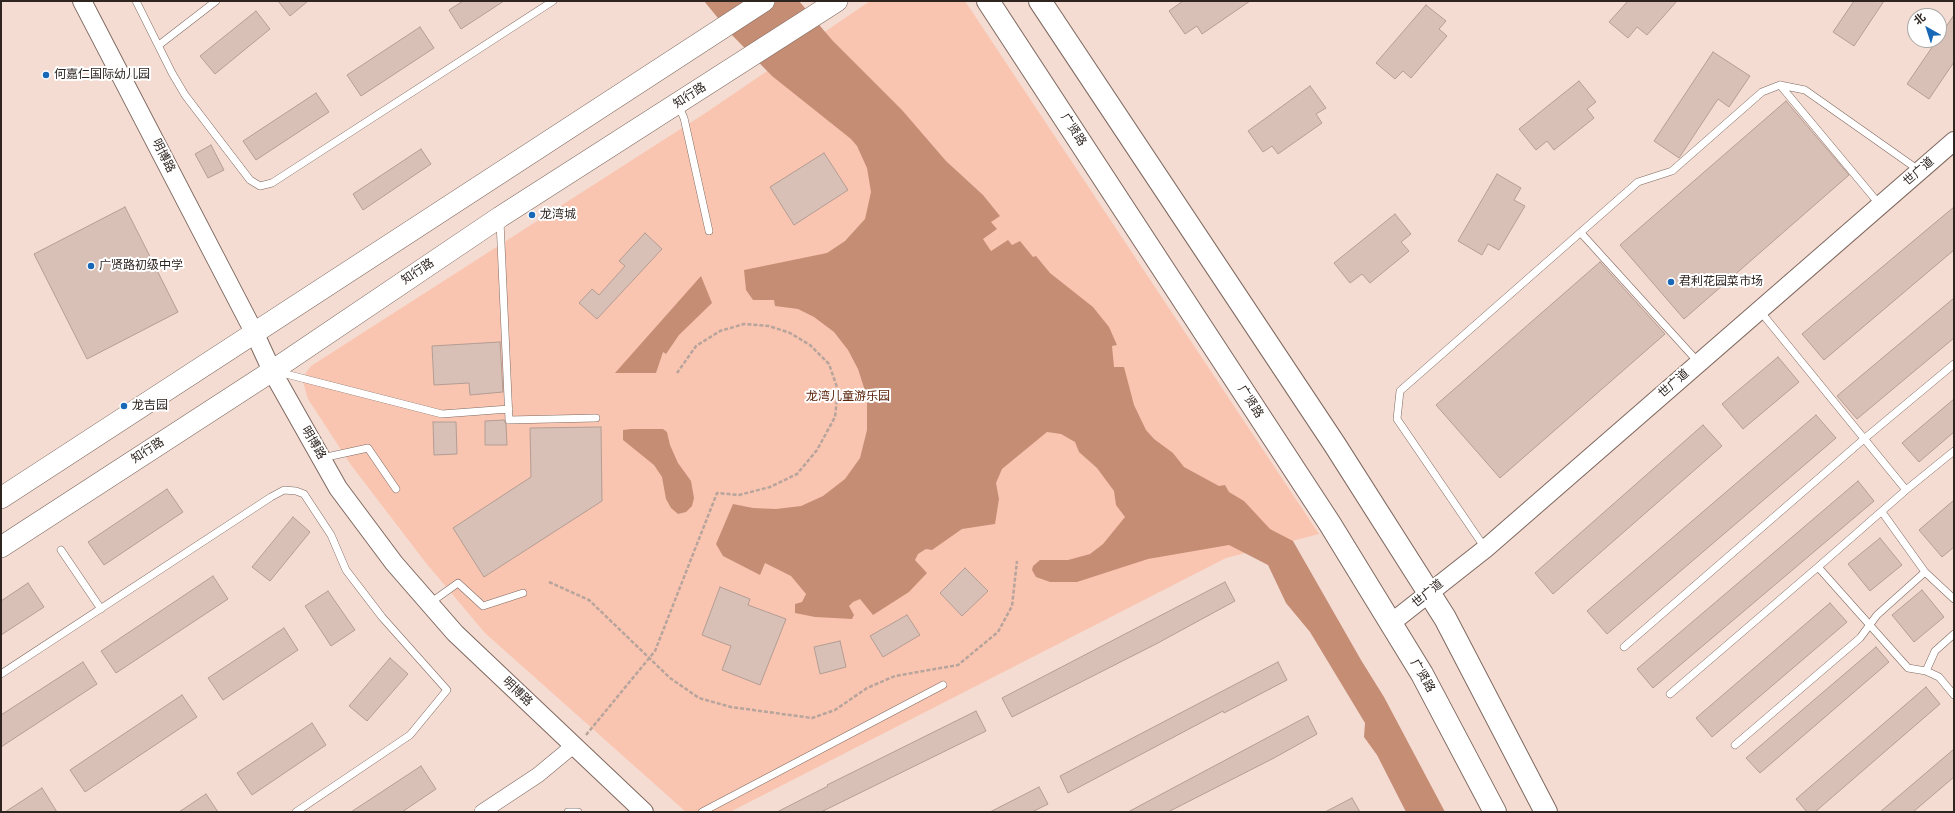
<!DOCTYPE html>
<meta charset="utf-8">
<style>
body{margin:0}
#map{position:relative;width:1955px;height:813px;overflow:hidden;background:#f4dcd2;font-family:Roboto,"Noto Sans SC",sans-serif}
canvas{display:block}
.frame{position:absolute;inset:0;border:2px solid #2e2521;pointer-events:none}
.north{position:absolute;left:1907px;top:8px;width:40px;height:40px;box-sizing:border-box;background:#fff;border:1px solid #aba8a6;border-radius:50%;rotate:321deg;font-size:11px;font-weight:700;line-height:16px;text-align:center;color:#2e2521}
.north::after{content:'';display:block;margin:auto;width:14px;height:18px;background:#1968b7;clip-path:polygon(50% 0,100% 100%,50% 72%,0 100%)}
</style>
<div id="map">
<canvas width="1955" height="813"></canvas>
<div class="frame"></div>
<div class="north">北</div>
</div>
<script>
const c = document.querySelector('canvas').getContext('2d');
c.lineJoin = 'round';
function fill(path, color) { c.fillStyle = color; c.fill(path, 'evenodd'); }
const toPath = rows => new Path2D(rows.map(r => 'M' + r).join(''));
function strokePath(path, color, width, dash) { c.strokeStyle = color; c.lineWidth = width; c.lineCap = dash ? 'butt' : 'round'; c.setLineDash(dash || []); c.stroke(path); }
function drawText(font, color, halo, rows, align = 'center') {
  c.font = font + ' Roboto,"Noto Sans SC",sans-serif'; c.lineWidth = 4; c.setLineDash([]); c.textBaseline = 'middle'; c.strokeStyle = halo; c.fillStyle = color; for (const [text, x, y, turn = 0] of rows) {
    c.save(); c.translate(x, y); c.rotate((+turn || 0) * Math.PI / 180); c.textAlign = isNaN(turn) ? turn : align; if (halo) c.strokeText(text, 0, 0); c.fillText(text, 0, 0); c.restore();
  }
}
const green = toPath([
 [870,1,965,1,1319,534,1226,558,730,812,686,812,485,633,426,563,351,465,308,399,302,378,311,366,707,112]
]);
const water = toPath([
 [704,1,799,1,832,40,902,110,946,161,983,195,1000,216,991,222,997,229,983,239,991,251,1008,240,1012,245,1020,241,1033,257,1036,256,1050,273,1093,307,1109,327,1117,345,1112,346,1114,367,1124,367,1134,405,1146,430,1154,439,1173,453,1184,467,1219,486,1225,485,1229,492,1244,501,1270,529,1293,541,1361,660,1384,697,1445,812,1406,812,1377,755,1364,737,1365,723,1310,632,1286,603,1268,565,1229,545,1148,559,1077,582,1050,582,1036,577,1032,570,1033,566,1040,560,1068,560,1090,554,1103,544,1125,517,1116,505,1114,491,1097,468,1079,452,1075,442,1061,434,1047,432,1002,469,996,483,999,499,995,524,962,529,932,550,926,549,918,554,915,560,927,573,909,592,873,615,860,599,853,602,849,606,854,615,852,619,815,617,795,613,795,604,802,602,806,594,791,576,765,563,760,575,723,556,716,544,733,504,753,508,776,509,801,506,823,496,845,479,860,458,867,430,867,397,858,369,848,350,834,332,814,317,798,309,775,306,774,300,753,300,746,290,744,270,827,253,845,241,865,219,871,192,867,168,857,146,851,139,772,76,731,34],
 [701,276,712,303,679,335,666,354,663,352,656,373,615,373],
 [631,429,663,429,667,432,670,445,678,463,691,481,694,498,692,506,686,512,678,514,671,508,666,499,662,477,654,465,623,440,623,430]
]);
const building = toPath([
 [278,1,308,1,290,16,278,1],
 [463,1,504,1,461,29,449,10,463,1],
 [1183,1,1250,1,1202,34,1197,26,1185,34,1169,11,1183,1],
 [1628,1,1677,1,1647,35,1637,27,1628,38,1609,22,1628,1],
 [1854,1,1884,1,1854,46,1833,32,1854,1],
 [1426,5,1446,21,1439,29,1447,36,1411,78,1403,71,1395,79,1376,63,1426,5],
 [256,11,270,29,215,74,200,56,256,11],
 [1954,15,1954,62,1929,99,1907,84,1937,40,1939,40,1939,37,1954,15],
 [420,27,434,48,361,96,347,75,420,27],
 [1713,52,1750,76,1729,107,1718,99,1679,158,1654,141,1713,52],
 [1579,81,1596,102,1587,109,1594,118,1554,150,1547,141,1536,150,1519,129,1579,81],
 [1310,86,1326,108,1316,114,1322,123,1278,154,1272,146,1263,152,1248,131,1310,86],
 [316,93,329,112,256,160,243,141,316,93],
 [1786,101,1849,175,1684,319,1620,245,1786,101],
 [211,145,224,170,208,178,195,154,211,145],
 [421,149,431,164,363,210,353,194,421,149],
 [824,153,848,190,794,225,770,187,824,153],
 [1497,174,1521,188,1514,200,1525,206,1499,250,1488,244,1482,255,1458,241,1497,174],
 [125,207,178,312,87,359,34,254,125,207],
 [1954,207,1954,250,1824,360,1802,334,1954,207],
 [1395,214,1411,234,1401,242,1409,251,1370,283,1362,274,1350,283,1334,263,1395,214],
 [645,233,662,249,597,319,579,303,592,289,599,295,625,266,619,261,645,233],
 [1600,262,1665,334,1500,478,1436,405,1600,262],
 [1954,298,1954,338,1857,419,1837,396,1954,298],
 [500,342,503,392,470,395,469,383,434,385,432,346,500,342],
 [1778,357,1799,382,1743,429,1722,404,1778,357],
 [1954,399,1954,432,1919,462,1902,443,1954,399],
 [1816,415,1836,438,1607,634,1587,611,1816,415],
 [504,420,506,424,507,445,485,445,485,421,504,420],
 [433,422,456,422,457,454,434,455,433,422],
 [1703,425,1722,446,1553,594,1535,573,1703,425],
 [601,427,602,501,484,577,453,528,531,477,530,428,601,427],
 [1858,481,1874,501,1653,688,1637,669,1858,481],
 [167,489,183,512,104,565,88,542,167,489],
 [1954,500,1954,547,1942,557,1919,530,1954,500],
 [293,517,310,532,270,581,252,567,293,517],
 [1880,538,1902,565,1870,591,1848,564,1880,538],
 [965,568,988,591,962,616,940,593,965,568],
 [213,576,228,599,116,673,101,651,213,576],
 [1225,582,1235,601,1156,644,1012,717,1002,698,1225,582],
 [28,583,44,607,1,635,1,601,28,583],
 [720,587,750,599,748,605,786,619,760,685,722,670,731,646,702,635,720,587],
 [1922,590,1944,617,1914,642,1892,615,1922,590],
 [328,591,355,630,331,646,305,606,328,591],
 [1830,603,1847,622,1712,737,1696,718,1830,603],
 [907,615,920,635,883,657,870,636,907,615],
 [284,628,298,650,223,700,208,678,284,628],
 [840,641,846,667,820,674,814,647,840,641],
 [1876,647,1889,662,1760,773,1746,758,1876,647],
 [390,658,408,674,367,721,349,706,390,658],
 [83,662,97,684,1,747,1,715,83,662],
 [1278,662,1287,680,1224,713,1223,711,1068,793,1060,776,1278,662],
 [1926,687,1940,704,1815,812,1807,812,1796,799,1926,687],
 [182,695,197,717,85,792,70,770,182,695],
 [976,711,986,731,821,812,777,812,828,786,827,785,976,711],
 [1308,716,1317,734,1274,758,1168,812,1128,812,1308,716],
 [312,723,326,745,252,795,237,773,312,723],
 [1954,749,1954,777,1913,812,1880,812,1954,749],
 [421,766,436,789,402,812,351,812,421,766],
 [1039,787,1048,804,1032,812,990,812,1039,787],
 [42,788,57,812,5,812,42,788],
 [206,794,218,812,179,812,206,794],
 [1352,798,1360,812,1325,812,1352,798]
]);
const path = toPath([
 [549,582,589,600,670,678,699,698,731,707,812,718,835,710,867,688,895,676,958,665,998,632,1012,606,1017,561],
 [586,735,655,651,717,493,739,495,770,487,797,474,817,450,835,417,838,390,829,364,810,345,790,333,769,326,744,324,720,331,696,346,677,373]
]);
const service = toPath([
 [136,1,172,73,185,95,250,180,260,186,272,183,553,1],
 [159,45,216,1],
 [1780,85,1880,205],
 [678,105,684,118,709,231],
 [500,221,509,420,596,418],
 [1581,233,1699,363],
 [1760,311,1906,490,1818,567,1908,668,1926,671,1939,677,1954,695],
 [278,372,442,414,509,409],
 [322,458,368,448,396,489],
 [1906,490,1954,451],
 [1882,512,1925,572,1954,599],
 [1485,548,1397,419,1400,391,1638,182,1672,171,1762,92,1780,85,1805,90,1920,171],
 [61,550,101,609],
 [430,603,458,583,483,606,523,593],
 [1624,647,1864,439,1954,364],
 [1926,671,1935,651,1954,634],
 [1,674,271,497,284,490,296,491,304,494,331,535,346,570,382,617,447,690,410,735,296,812],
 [1670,694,1818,567],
 [1735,745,1860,638,1877,615,1925,572],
 [568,812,578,812],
 [702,812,943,685]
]);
const minor = toPath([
 [482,812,538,775,573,746]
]);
const tertiary = toPath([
 [82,1,254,332,272,371,338,488,394,563,455,633,644,812],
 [1391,623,1485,549,1954,141]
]);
const secondary = toPath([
 [1,498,764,1],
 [1,547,272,371,500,217,837,1]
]);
const primary = toPath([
 [988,1,1330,524,1422,674,1495,812],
 [1040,1,1335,445,1445,618,1546,812]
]);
const markers = [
 [46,75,4,"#1968b7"],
 [532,215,4,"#1968b7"],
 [91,266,4,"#1968b7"],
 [1671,282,4,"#1968b7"],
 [124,406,4,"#1968b7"]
];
const poiNames = [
 ["何嘉仁国际幼儿园",54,75],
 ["龙湾城",540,215],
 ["广贤路初级中学",99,266],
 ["君利花园菜市场",1679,282],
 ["龙吉园",132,406]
];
const streetNames = [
 ["知行路",690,96,-33],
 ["广贤路",1073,130,57],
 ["明博路",163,156,63],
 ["世广道",1919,172,-41],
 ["知行路",418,272,-34],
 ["世广道",1674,384,-41],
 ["广贤路",1250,402,57],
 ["明博路",313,443,60],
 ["知行路",148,451,-33],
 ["世广道",1428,594,-39],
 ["广贤路",1422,676,60],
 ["明博路",517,692,44]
];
const parkNames = [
 ["龙湾儿童游乐园",848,397]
];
fill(green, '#fac5b0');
fill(water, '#c68d75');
fill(building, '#d8c0b6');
strokePath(building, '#b49d94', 1);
strokePath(service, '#7f6960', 8);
strokePath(minor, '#7f6960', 16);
strokePath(tertiary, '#7f6960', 20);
strokePath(secondary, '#7f6960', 22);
strokePath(primary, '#7f6960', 24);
strokePath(path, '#b7a49c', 2.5, [4, 2]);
strokePath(service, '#fff', 7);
strokePath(minor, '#fff', 15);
strokePath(tertiary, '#fff', 18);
strokePath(secondary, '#fff', 21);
strokePath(primary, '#fff', 22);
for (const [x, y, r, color] of markers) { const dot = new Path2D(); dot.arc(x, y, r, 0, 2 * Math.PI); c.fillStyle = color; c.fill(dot); strokePath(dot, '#fff', 1.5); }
drawText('12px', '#2e2521', '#fff', poiNames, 'left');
drawText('12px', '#2e2521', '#fff', streetNames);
drawText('12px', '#5b250c', '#fff', parkNames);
</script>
